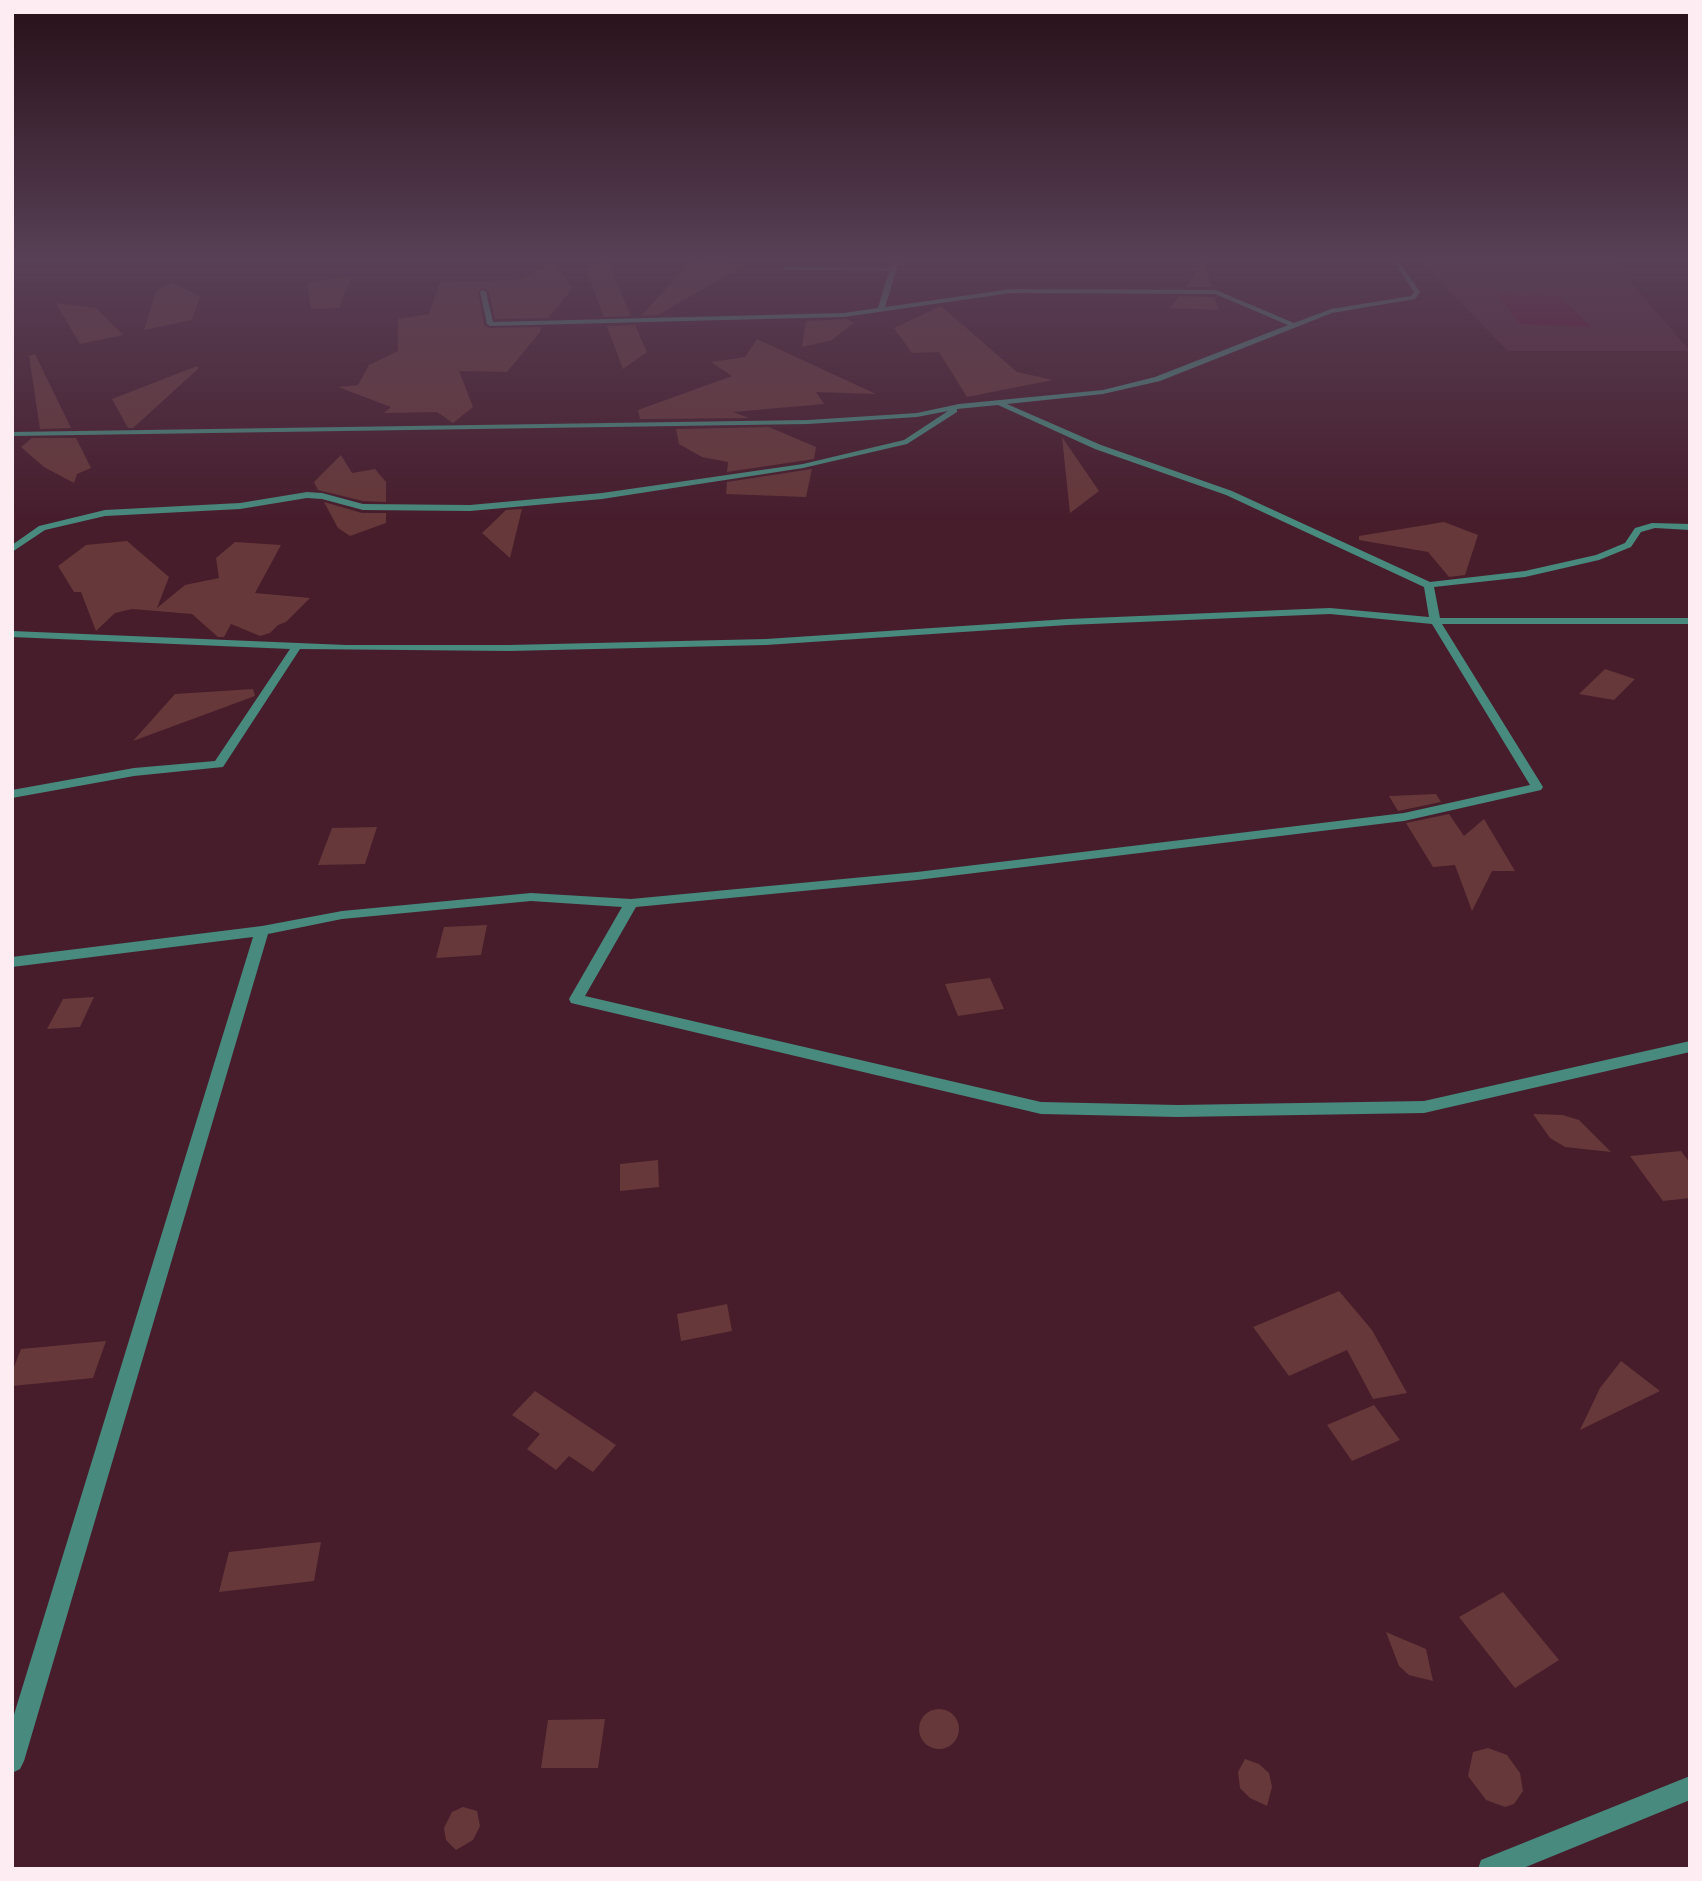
<!DOCTYPE html>
<style>
body{margin:0}
#map{position:relative;width:1702px;height:1881px;overflow:hidden;background:#471d2c;font-family:Merriweather,serif}
canvas{display:block}
.frame{position:absolute;inset:0;border:14px solid #fdecf1;pointer-events:none}
</style>
<div id="map">
<canvas width="1702" height="1881"></canvas>
<div class="frame"></div>
</div>
<script>
const c = document.querySelector('canvas').getContext('2d');
c.lineJoin = 'round';
function fill(path, color) { c.fillStyle = color; c.fill(path, 'evenodd'); }
const toPath = rows => new Path2D(rows.map(r => 'M' + r).join(''));
const built = toPath([
 [1417,258,1610,258,1690,351,1508,351]
]);
const green = toPath([
 [1498,295,1560,296,1591,327,1520,324]
]);
const building = toPath([
 [607,261,631,316,604,317,586,269],
 [691,261,745,265,658,315,641,316],
 [1204,262,1212,287,1185,287],
 [553,263,573,288,548,318,495,319,489,291,484,288,478,291,484,325,489,328,541,327,540,332,507,372,459,371,473,407,453,423,437,412,384,413,391,407,338,387,358,385,369,365,398,351,398,319,429,314,440,282,518,280],
 [352,276,339,308,311,309,307,283],
 [171,282,200,296,192,320,144,330,156,292],
 [1179,296,1214,297,1219,310,1170,308],
 [56,303,96,308,123,335,80,344],
 [941,306,1017,372,1053,380,967,397,939,352,912,353,894,328],
 [847,319,854,323,832,340,802,347,806,321],
 [635,325,647,352,623,369,607,326],
 [757,339,876,394,816,392,824,404,733,412,749,418,640,419,638,410,732,376,711,362,745,357],
 [35,354,71,428,40,429,29,356],
 [197,366,199,368,133,428,128,428,112,399],
 [769,427,816,447,814,459,727,472,728,462,702,457,679,444,676,429],
 [1062,437,1099,491,1070,513],
 [32,438,76,438,91,468,77,474,74,483,44,467,21,447],
 [341,455,352,473,375,469,386,482,386,502,363,501,318,490,314,482],
 [812,469,806,497,726,494,727,482],
 [324,502,362,513,386,513,386,523,350,536,338,528],
 [522,509,510,558,482,533,506,510],
 [1444,522,1478,535,1465,575,1449,577,1428,552,1359,540,1359,536],
 [127,541,169,577,157,608,185,585,219,578,216,558,235,542,281,545,255,593,310,598,286,622,278,625,270,633,260,636,231,624,224,637,218,637,192,614,132,609,115,613,96,631,81,592,74,592,58,566,86,545],
 [1605,669,1635,679,1614,700,1579,694],
 [253,689,255,696,133,741,175,694],
 [1436,794,1441,802,1398,811,1389,796],
 [1449,814,1464,836,1484,819,1515,871,1492,871,1472,911,1455,865,1433,867,1406,823],
 [377,827,365,864,318,865,332,828],
 [487,925,481,955,436,958,444,927],
 [990,978,1004,1009,958,1016,945,984],
 [94,997,80,1027,47,1029,63,999],
 [1533,1114,1563,1115,1579,1120,1611,1152,1565,1147,1550,1138],
 [1681,1151,1690,1163,1690,1198,1663,1201,1630,1156],
 [658,1160,659,1187,620,1191,620,1164],
 [1339,1291,1372,1330,1407,1393,1373,1399,1347,1350,1289,1376,1253,1327],
 [727,1304,732,1331,681,1341,677,1314],
 [106,1341,93,1378,12,1386,12,1372,21,1349],
 [1621,1361,1660,1391,1580,1430,1600,1388],
 [535,1391,616,1445,593,1472,569,1456,556,1470,527,1449,540,1434,512,1415],
 [1374,1405,1400,1440,1352,1461,1327,1425],
 [321,1542,314,1581,219,1592,229,1552],
 [1503,1592,1559,1660,1515,1688,1459,1617],
 [1386,1632,1426,1649,1433,1681,1409,1675,1399,1666],
 '919 1729a20 20 0 1 1 40 0a20 20 0 1 1-40 0Z',
 [605,1719,598,1768,541,1768,548,1720],
 [1488,1748,1507,1755,1520,1773,1523,1791,1514,1804,1505,1807,1486,1800,1468,1776,1473,1752],
 [1245,1759,1259,1764,1269,1773,1272,1787,1267,1806,1250,1798,1240,1788,1238,1772],
 [463,1807,477,1811,480,1826,473,1840,456,1850,446,1840,444,1828,452,1812]
]);
const minor = toPath([
 [894,258,900,258,885,307,1011,289,1216,290,1294,323,1331,309,1411,296,1414,292,1391,258,1397,258,1420,292,1415,299,1332,313,1160,381,1103,394,1007,404,1101,445,1232,491,1430,582,1525,571,1596,555,1625,543,1635,528,1652,523,1690,524,1690,530,1655,528,1641,532,1631,547,1599,560,1525,577,1434,587,1440,618,1690,618,1690,624,1442,624,1543,787,1541,790,1404,821,917,880,636,907,585,996,1041,1102,1178,1105,1424,1101,1690,1041,1690,1052,1424,1113,1178,1117,1041,1114,571,1003,569,999,622,907,531,901,342,919,268,934,24,1761,20,1769,12,1773,12,1721,253,937,12,967,12,957,262,926,342,911,531,893,631,899,917,872,1404,813,1530,785,1432,624,1330,614,1068,625,766,645,509,651,300,649,223,767,134,776,12,798,12,790,134,768,215,761,290,649,12,637,12,631,346,645,509,645,766,639,1068,619,1330,608,1429,617,1424,587,1226,495,1095,449,998,405,957,409,957,412,907,444,803,468,602,499,470,511,363,510,322,499,307,498,240,509,105,516,45,530,12,552,12,545,39,526,105,510,240,503,307,492,322,493,363,504,470,505,602,493,803,464,904,440,948,411,917,417,808,424,12,436,12,432,808,420,917,413,959,404,1103,390,1155,377,1288,325,1215,294,1011,293,844,317,490,326,487,324,480,292,483,290,486,292,493,322,844,313,878,308,889,271,785,270,783,267,887,268,892,266,894,258],
 [1690,1776,1690,1800,1521,1869,1478,1869,1481,1860,1690,1776]
]);
fill(built, '#57283a');
fill(green, '#641136');
fill(building, '#663839');
fill(minor, '#488a7d');
const sky = c.createLinearGradient(0, 0, 0, 521);
sky.addColorStop(0, '#271018');
sky.addColorStop(0.5, '#584056');
sky.addColorStop(1, '#58405600');
c.fillStyle = sky;
c.fillRect(0, 0, 1702, 521);
</script>
